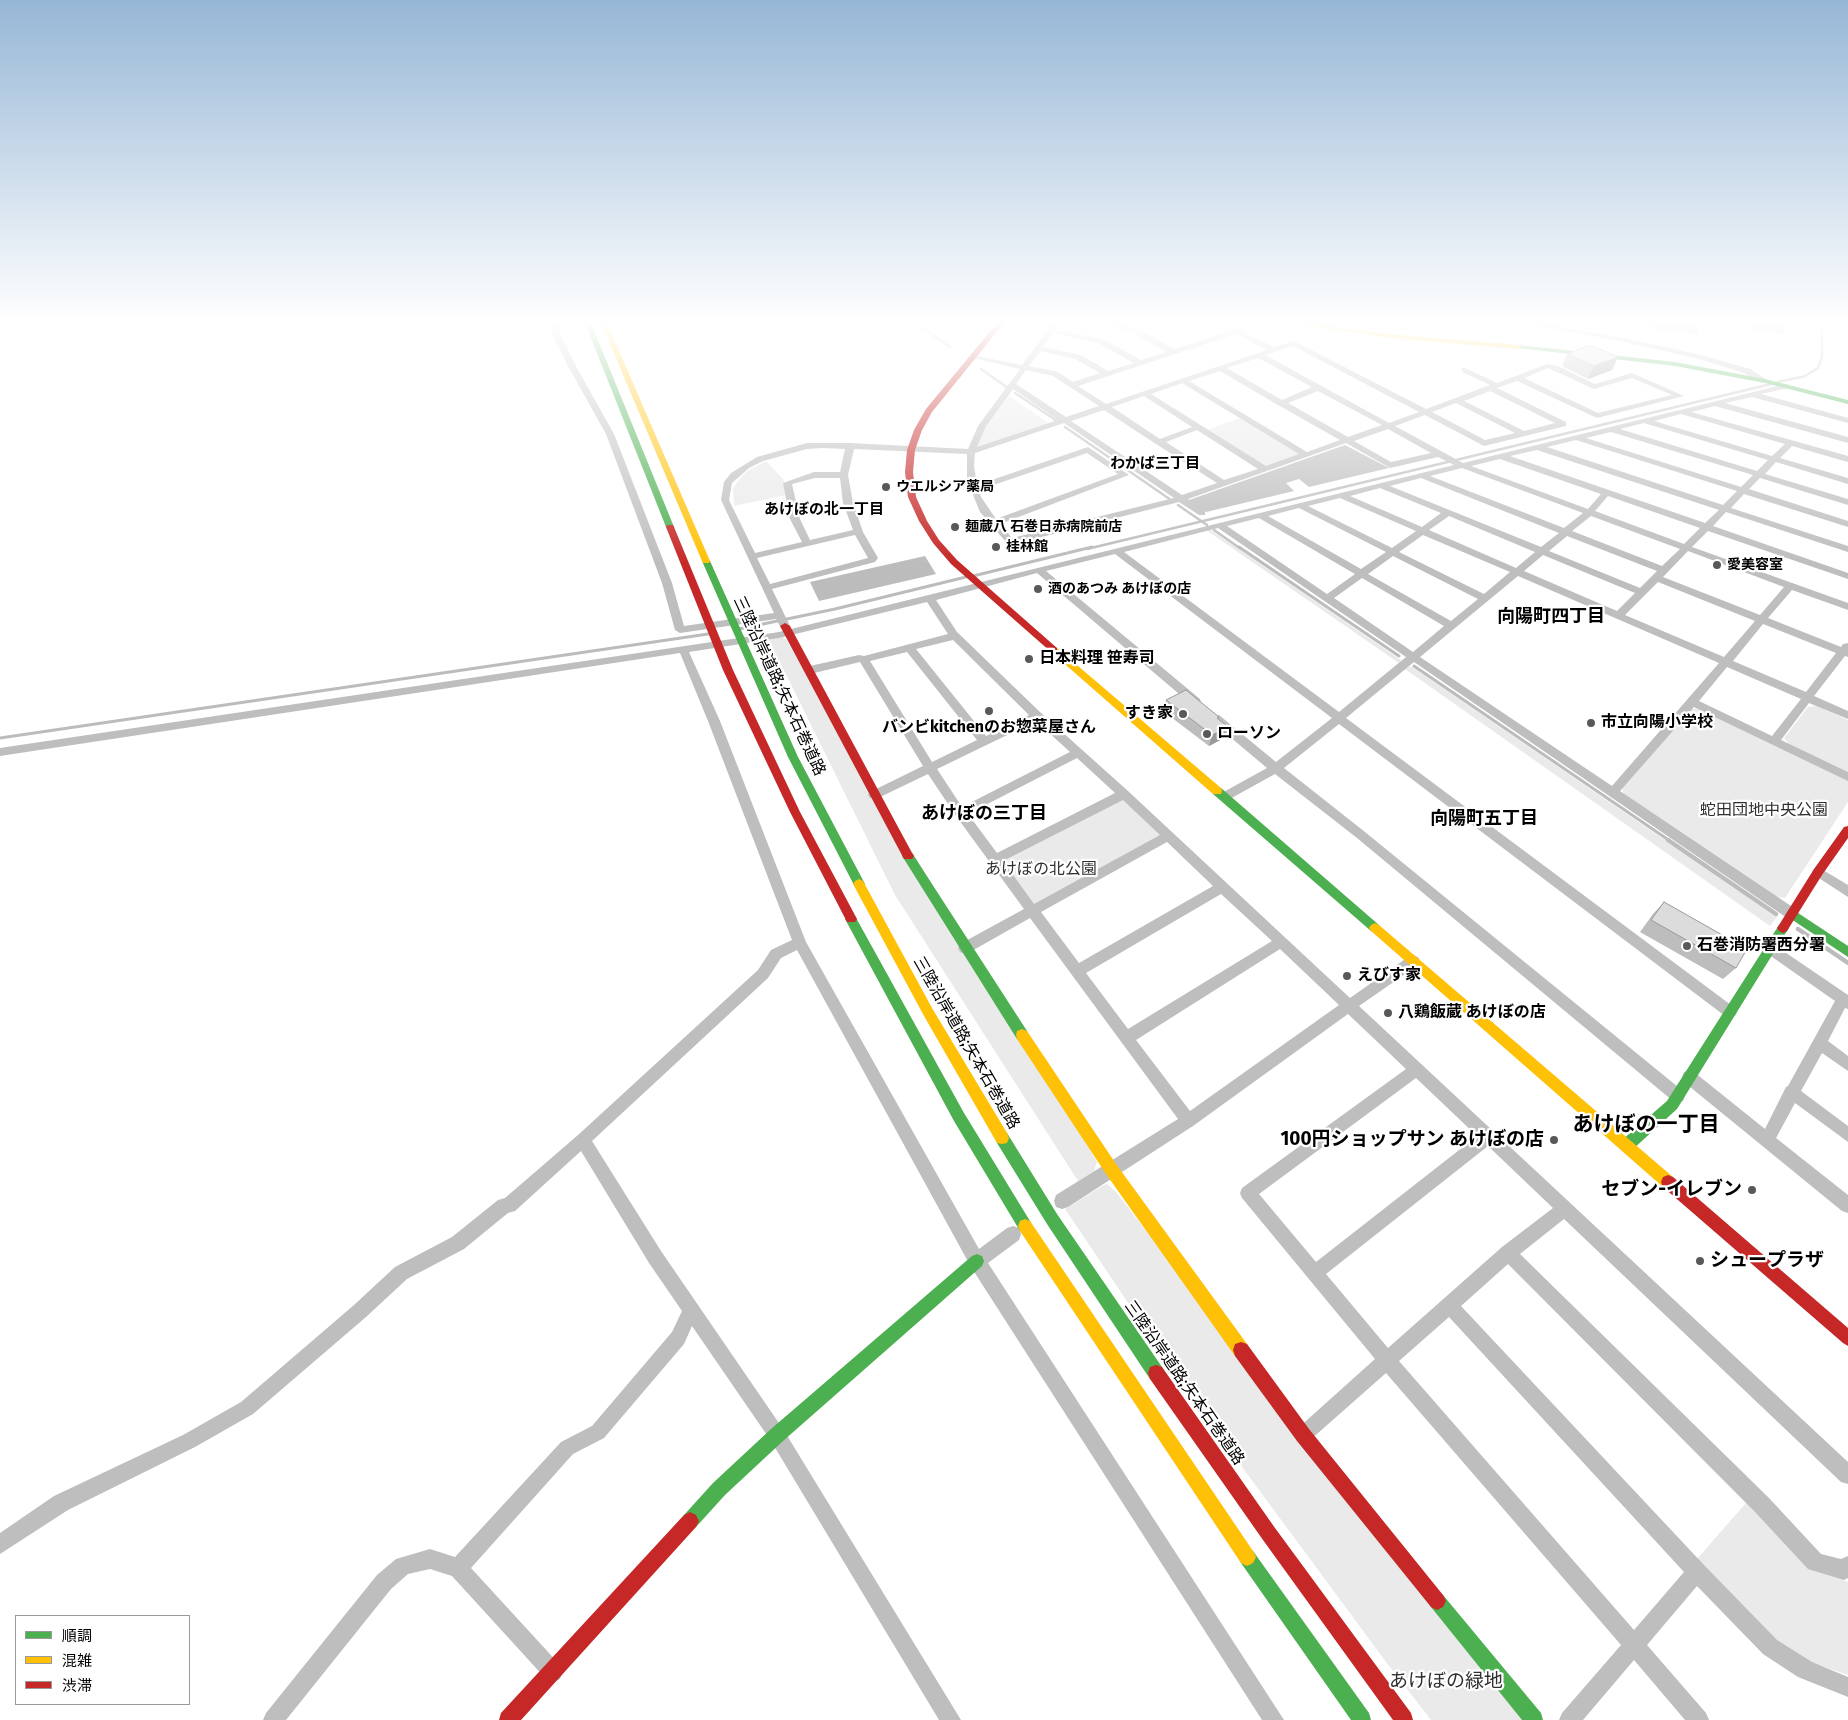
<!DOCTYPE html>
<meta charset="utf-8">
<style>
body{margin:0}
#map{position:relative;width:1848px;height:1720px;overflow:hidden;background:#fff;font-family:"Fira Sans","Noto Sans JP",sans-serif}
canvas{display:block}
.legend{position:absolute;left:15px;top:1615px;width:175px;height:90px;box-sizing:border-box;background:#fff;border:1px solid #999;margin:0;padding:6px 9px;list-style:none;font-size:15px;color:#000}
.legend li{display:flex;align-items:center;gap:10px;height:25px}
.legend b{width:25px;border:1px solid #999}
</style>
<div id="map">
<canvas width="1848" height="1720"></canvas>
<ul class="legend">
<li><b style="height:6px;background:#4caf50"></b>順調</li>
<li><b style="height:6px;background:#ffc107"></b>混雑</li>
<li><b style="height:6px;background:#c62828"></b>渋滞</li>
</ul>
</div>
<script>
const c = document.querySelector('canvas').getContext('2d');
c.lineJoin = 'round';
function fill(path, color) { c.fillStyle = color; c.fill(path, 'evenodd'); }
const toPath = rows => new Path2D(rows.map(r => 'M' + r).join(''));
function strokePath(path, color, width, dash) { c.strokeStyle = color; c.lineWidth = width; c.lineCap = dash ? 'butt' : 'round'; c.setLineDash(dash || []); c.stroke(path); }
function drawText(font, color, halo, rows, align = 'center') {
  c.font = font + ' "Fira Sans","Noto Sans JP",sans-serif'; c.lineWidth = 4.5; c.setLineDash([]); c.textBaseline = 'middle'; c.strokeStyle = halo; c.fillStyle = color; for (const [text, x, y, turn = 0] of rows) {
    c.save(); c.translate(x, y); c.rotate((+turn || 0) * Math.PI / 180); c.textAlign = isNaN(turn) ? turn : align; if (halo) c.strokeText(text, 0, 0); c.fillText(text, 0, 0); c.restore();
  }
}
const green = toPath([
 [1008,395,1050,424,979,447,976,446,986,425],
 [1240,418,1299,453,1299,455,1268,466,1264,465,1207,430],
 [766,461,784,480,786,495,734,506,733,489,738,481,746,472],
 [1206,530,1211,530,1401,660,1399,663],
 [782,637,786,639,1097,1162,1094,1171,1078,1181,895,895,769,640],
 [1411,666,1777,917,1770,926,1405,669],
 [1817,706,1848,720,1848,772,1789,744,1784,738,1808,707],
 [1700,708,1848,780,1848,802,1785,898,1776,897,1624,795,1622,788,1692,709],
 [1124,794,1168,836,1031,911,994,860],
 [1107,1184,1117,1193,1522,1720,1431,1720,1386,1662,1200,1410,1065,1209,1104,1185],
 [1746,1503,1811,1566,1848,1582,1848,1675,1807,1661,1776,1643,1696,1560]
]);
const water = toPath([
 [1652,323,1696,323,1699,334,1653,329],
 [1750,323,1781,323,1785,334,1752,329],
 [1345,445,1389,468,1309,487,1299,479,1286,483,1294,491,1206,512,1188,502,1189,500],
 [925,556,936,574,819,601,810,582]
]);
const streamFar2 = toPath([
 [915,323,950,347],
 [981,369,1008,388],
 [1778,382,1805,376,1818,368,1822,357,1822,323],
 [1015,393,1057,421],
 [1065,427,1171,500],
 [1178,505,1207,525],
 [1214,530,1241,549],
 [1087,549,1771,384]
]);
const streamFar1 = toPath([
 [1239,547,1399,656],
 [973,576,1092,547],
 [739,629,835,609,966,577],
 [1414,666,1670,841],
 [0,738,708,634]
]);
const stream = toPath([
 [1668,840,1776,914],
 [1798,929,1848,963]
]);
const street = toPath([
 [550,323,558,323,561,336,576,366,614,434,672,583,684,626,774,613,721,500,724,482,731,473,757,457,807,443,850,443,968,449,978,426,1020,369,968,357,972,355,1022,365,1053,323,1060,323,1056,330,1103,339,1141,360,1167,352,1135,334,1108,323,1119,323,1141,330,1174,349,1237,329,1274,347,1294,341,1426,409,1490,385,1462,372,1462,368,1465,368,1497,383,1547,364,1558,366,1595,384,1632,373,1684,396,1597,418,1517,381,1497,388,1566,422,1566,426,1484,446,1425,415,1395,426,1463,463,1786,384,1790,386,1789,388,1761,394,1848,418,1848,423,1752,397,1725,403,1848,437,1848,443,1715,406,1691,412,1848,456,1848,462,1792,446,1780,458,1848,478,1848,484,1776,462,1765,474,1848,499,1848,505,1760,478,1749,489,1848,521,1848,527,1744,494,1731,508,1848,546,1848,552,1726,512,1713,526,1848,573,1848,579,1708,531,1692,547,1848,603,1848,610,1792,590,1768,618,1841,647,1843,644,1848,643,1848,657,1845,656,1814,696,1848,711,1848,719,1809,703,1781,740,1848,772,1848,781,1694,707,1620,791,1797,910,1799,914,1797,918,1792,919,1787,918,1414,662,1346,718,1735,1008,1737,1012,1735,1016,1730,1018,1725,1016,1339,724,1284,768,1365,832,1683,1091,1685,1096,1683,1101,1678,1103,1673,1101,1357,838,1275,774,1228,800,1220,800,1218,797,1220,794,1267,768,1211,721,1209,718,1211,715,1219,715,1276,762,1332,718,1115,554,1046,571,1200,699,1201,702,1200,705,1192,705,1037,573,936,600,957,632,1041,713,1128,791,1350,998,1408,957,1413,955,1418,957,1420,961,1418,965,1359,1006,1848,1462,1848,1484,1841,1482,1564,1219,1520,1254,1769,1498,1821,1554,1841,1559,1848,1556,1848,1578,1844,1580,1808,1569,1755,1512,1508,1264,1461,1306,1704,1565,1777,1640,1812,1662,1848,1677,1848,1697,1798,1677,1763,1654,1697,1586,1647,1645,1706,1713,1709,1720,1685,1720,1634,1660,1583,1720,1559,1720,1562,1713,1621,1645,1386,1373,1309,1441,1303,1444,1297,1441,1294,1435,1297,1429,1375,1359,1242,1198,1240,1193,1242,1188,1406,1069,1348,1014,1193,1126,1068,1207,1062,1209,1056,1207,1054,1201,1056,1195,1178,1119,1030,918,970,952,965,954,960,952,958,948,960,944,1024,909,956,816,928,774,878,798,870,798,868,795,870,792,923,766,860,662,810,674,805,670,810,666,859,655,864,656,948,634,927,602,779,638,689,652,720,721,806,942,979,1249,1007,1228,1013,1226,1019,1228,1021,1234,1019,1240,988,1263,1284,1720,1262,1720,971,1267,797,950,781,958,768,978,592,1141,661,1251,783,1429,961,1720,939,1720,771,1441,692,1326,684,1344,604,1438,573,1454,471,1568,560,1665,563,1672,560,1679,553,1682,546,1679,452,1576,430,1569,408,1574,391,1589,286,1720,263,1720,266,1713,377,1575,396,1559,430,1549,455,1557,561,1442,592,1426,672,1332,682,1311,649,1263,581,1151,515,1211,508,1213,464,1249,407,1279,366,1317,253,1414,195,1447,68,1510,0,1554,0,1533,54,1496,183,1435,241,1402,354,1305,395,1267,452,1237,498,1200,505,1198,578,1135,758,970,771,950,792,940,708,721,680,653,0,756,0,748,779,632,1454,465,1438,457,1390,468,1346,443,1188,499,1205,511,1205,515,1199,515,1179,502,1014,544,1006,542,980,512,967,480,967,454,854,449,848,475,853,503,863,532,878,558,875,562,772,589,790,626,789,628,781,628,776,619,680,633,675,630,662,583,606,434,568,366,553,336,550,323],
 [1053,333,1098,343,1134,363,1108,371,1081,355,1043,347,1053,333],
 [1236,334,1267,350,1106,404,1078,386,1236,334],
 [1293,346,1419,412,1389,423,1265,355,1293,346],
 [1041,351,1075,359,1100,373,1073,382,1058,372,1029,366,1041,351],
 [1258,358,1312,387,1282,400,1227,368,1258,358],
 [1548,368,1594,389,1632,378,1672,395,1598,413,1524,378,1548,368],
 [1026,370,1053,376,1099,406,1066,417,1016,384,1026,370],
 [1220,371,1278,405,1340,440,1307,452,1189,381,1220,371],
 [1182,383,1299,454,1266,466,1151,394,1182,383],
 [1013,389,1058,420,977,447,986,426,1013,389],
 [1318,391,1382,425,1348,437,1288,403,1318,391],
 [1490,391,1555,423,1524,431,1464,401,1490,391],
 [1144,396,1192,427,1160,439,1112,407,1144,396],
 [1456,403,1515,433,1485,440,1432,412,1456,403],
 [1104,410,1156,444,1217,483,1182,495,1071,421,1104,410],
 [1681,414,1785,444,1772,456,1654,421,1681,414],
 [1064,423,1174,498,1012,538,1000,524,1129,475,1088,447,977,485,974,466,975,453,1064,423],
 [1644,423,1768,460,1757,471,1620,429,1644,423],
 [1388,429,1431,453,1391,462,1354,441,1388,429],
 [1197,430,1258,469,1224,480,1166,442,1197,430],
 [1611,432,1753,475,1741,487,1586,438,1611,432],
 [1576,440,1737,491,1723,505,1547,447,1576,440],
 [822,448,845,449,840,472,814,472,783,483,790,519,802,542,755,553,729,500,732,483,749,468,763,461,807,449,822,448],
 [1537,450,1719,510,1705,523,1510,456,1537,450],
 [1087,453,1118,474,996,519,981,497,979,490,1087,453],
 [1500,459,1601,494,1588,509,1471,466,1500,459],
 [1462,468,1583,513,1564,528,1430,476,1462,468],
 [815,478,840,478,843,503,853,530,810,540,800,519,792,484,815,478],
 [1421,478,1559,533,1541,547,1390,486,1421,478],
 [1380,488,1441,513,1422,527,1350,496,1380,488],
 [1608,496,1700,528,1684,544,1595,511,1608,496],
 [1340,498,1416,531,1392,548,1308,506,1340,498],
 [1299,508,1386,552,1361,569,1268,516,1299,508],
 [1449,516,1535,552,1516,568,1429,530,1449,516],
 [1591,516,1680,549,1662,566,1572,531,1591,516],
 [1259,518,1355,574,1327,594,1227,526,1259,518],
 [1218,528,1406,657,1339,712,1124,552,1218,528],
 [855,535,868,558,770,584,757,558,855,535],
 [1423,535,1510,572,1484,594,1399,552,1423,535],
 [1567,536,1657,571,1640,588,1549,551,1567,536],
 [1688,551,1784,587,1760,615,1663,577,1688,551],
 [1543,555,1635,593,1617,611,1524,571,1543,555],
 [1393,556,1478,599,1451,621,1368,574,1393,556],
 [1518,576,1719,663,1612,786,1420,657,1518,576],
 [1362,578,1444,626,1413,652,1334,598,1362,578],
 [1658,582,1755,621,1724,657,1625,615,1658,582],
 [1763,624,1836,653,1806,692,1733,661,1763,624],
 [953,640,1029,715,986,736,916,649,953,640],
 [907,652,977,740,932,762,870,661,907,652],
 [1727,667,1801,699,1772,736,1699,701,1727,667],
 [1036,721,1070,752,962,807,937,769,1036,721],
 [1077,758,1115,793,997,853,968,814,1077,758],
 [1123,800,1160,835,1034,904,1003,861,1123,800],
 [1167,842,1213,886,1079,963,1041,912,1167,842],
 [1221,894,1272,941,1128,1029,1086,973,1221,894],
 [1280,949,1339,1005,1190,1111,1136,1040,1280,949],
 [1416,1078,1477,1136,1316,1262,1259,1194,1416,1078],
 [1488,1146,1553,1208,1502,1247,1388,1348,1326,1274,1488,1146],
 [1449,1317,1684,1572,1634,1630,1399,1361,1449,1317],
 [1521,323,1539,323,1620,337,1701,355,1750,369,1769,381,1762,383,1744,373,1699,359,1620,341,1521,323],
 [1818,867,1848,885,1848,897,1814,875,1812,872,1814,869,1818,867],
 [1770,942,1848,995,1848,1009,1845,1008,1828,1041,1848,1056,1848,1071,1822,1053,1801,1091,1848,1126,1848,1142,1795,1103,1776,1138,1848,1195,1848,1213,1842,1211,1684,1082,1682,1077,1684,1072,1689,1070,1694,1072,1765,1129,1786,1087,1788,1086,1835,1001,1765,952,1763,948,1765,944,1770,942]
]);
const fast = toPath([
 [585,323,591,323,674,527,673,529,667,529,666,527,585,323],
 [1519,345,1675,362,1765,379,1848,400,1848,404,1765,383,1675,366,1517,348,1517,346,1519,345],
 [706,558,710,561,798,757,865,884,863,887,855,887,788,757,702,561,706,558],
 [1217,787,1221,788,1379,925,1381,928,1379,931,1375,933,1371,931,1213,794,1212,791,1213,788,1217,787],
 [908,852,912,853,1027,1031,1028,1035,1027,1039,1022,1041,1017,1039,904,859,902,856,904,853,908,852],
 [1792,909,1848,946,1848,957,1788,917,1786,914,1788,911,1792,909],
 [851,914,855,916,964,1113,1030,1221,1032,1226,1030,1231,1025,1233,1020,1231,954,1121,845,919,847,916,851,914],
 [1783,923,1787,925,1789,928,1787,931,1677,1109,1632,1150,1627,1152,1622,1150,1620,1145,1622,1140,1667,1101,1779,925,1783,923],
 [1002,1132,1007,1133,1057,1214,1162,1367,1164,1373,1162,1379,1156,1381,1150,1379,1047,1224,997,1143,995,1138,997,1133,1002,1132],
 [977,1254,982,1256,984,1261,982,1266,783,1441,725,1495,696,1527,690,1530,684,1527,681,1521,684,1515,713,1483,771,1429,972,1256,977,1254],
 [1247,1548,1253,1551,1369,1713,1371,1720,1351,1720,1241,1563,1238,1557,1241,1551,1247,1548],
 [1437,1592,1443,1595,1541,1713,1543,1720,1522,1720,1431,1607,1428,1601,1431,1595,1437,1592]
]);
const slow = toPath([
 [601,323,607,323,710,561,709,563,703,563,702,561,601,323],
 [1288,323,1308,323,1389,334,1519,345,1522,347,1519,349,1389,338,1288,323],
 [1054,647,1057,648,1221,788,1222,791,1221,794,1213,794,1051,652,1051,648,1054,647],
 [859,879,863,881,932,1008,1007,1133,1009,1138,1007,1143,1002,1144,997,1143,924,1016,853,884,855,881,859,879],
 [1375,923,1379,925,1673,1177,1675,1182,1673,1187,1668,1189,1663,1187,1371,931,1369,928,1371,925,1375,923],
 [1022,1029,1027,1031,1116,1164,1247,1344,1249,1350,1247,1356,1241,1358,1235,1356,1106,1174,1017,1039,1016,1035,1017,1031,1022,1029],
 [1025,1219,1030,1221,1253,1551,1256,1557,1253,1563,1247,1566,1241,1563,1020,1231,1018,1226,1020,1221,1025,1219]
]);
const jam = toPath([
 [997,323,1004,323,932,412,922,430,915,450,913,472,916,497,927,521,939,540,957,560,1057,648,1057,652,1054,653,1051,652,951,564,933,543,919,521,908,497,905,472,907,450,914,430,926,409,997,323],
 [667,525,673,525,674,527,733,670,800,812,857,919,855,922,847,922,790,812,723,670,666,527,667,525],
 [785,623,790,626,912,853,914,856,912,859,904,859,780,626,785,623],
 [1848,826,1848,838,1822,875,1787,931,1783,933,1779,931,1777,928,1779,925,1814,869,1844,827,1848,826],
 [1668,1175,1673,1177,1848,1328,1848,1346,1843,1343,1663,1187,1661,1182,1663,1177,1668,1175],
 [1241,1342,1247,1344,1309,1429,1443,1595,1446,1601,1443,1607,1437,1610,1431,1607,1297,1441,1235,1356,1233,1350,1235,1344,1241,1342],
 [1156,1365,1162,1367,1275,1528,1411,1713,1413,1720,1393,1720,1263,1540,1150,1379,1148,1373,1150,1367,1156,1365],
 [690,1512,696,1515,699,1521,696,1527,521,1720,499,1720,501,1713,684,1515,690,1512]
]);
const wall = toPath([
 [1567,354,1618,357,1612,370,1588,379,1562,366],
 [1166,700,1219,717,1218,720,1228,727,1224,738,1209,746,1163,711],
 [1664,902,1736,968,1723,979,1640,932,1653,914]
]);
const shadedWall = toPath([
 [1618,357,1612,370,1588,379,1594,366],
 [1228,727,1224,738,1209,746,1212,735]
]);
const building = toPath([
 [1587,346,1595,347,1618,357,1594,366,1567,354,1587,346],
 [1186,690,1219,717,1217,718,1228,727,1212,735,1166,700,1186,690],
 [1664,902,1747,949,1736,968,1651,920,1664,902]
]);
const markers = [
 [886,487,5,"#595959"],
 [955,527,5,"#595959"],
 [996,547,5,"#595959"],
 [1717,565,5,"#595959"],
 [1038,589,5,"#595959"],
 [1029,659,5,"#595959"],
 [989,711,5,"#595959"],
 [1183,714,5,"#595959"],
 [1591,723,5,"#595959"],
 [1207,734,5,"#595959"],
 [1687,946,5,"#595959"],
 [1347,976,5,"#595959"],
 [1388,1013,5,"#595959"],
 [1554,1140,5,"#595959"],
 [1752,1190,5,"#595959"],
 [1700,1261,5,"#595959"]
];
const farPoinames = [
 ["ウエルシア薬局",896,487],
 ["麺蔵八 石巻日赤病院前店",965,527],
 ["桂林館",1006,547],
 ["愛美容室",1727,565],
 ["酒のあつみ あけぼの店",1048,589]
];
const farNeighbourhoodnames = [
 ["わかば三丁目",1155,464],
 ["あけぼの北一丁目",824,510]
];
const poiNames = [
 ["日本料理 笹寿司",1039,659],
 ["すき家",1173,714,"right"],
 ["市立向陽小学校",1601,723],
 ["バンビkitchenのお惣菜屋さん",989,728,"center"],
 ["ローソン",1217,734],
 ["石巻消防署西分署",1697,946],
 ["えびす家",1357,976],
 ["八鶏飯蔵 あけぼの店",1398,1013]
];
const streetNames = [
 ["三陸沿岸道路;矢本石巻道路",779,686,65],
 ["三陸沿岸道路;矢本石巻道路",966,1043,60],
 ["三陸沿岸道路;矢本石巻道路",1184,1383,55]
];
const parkNames = [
 ["蛇田団地中央公園",1764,811],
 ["あけぼの北公園",1041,870]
];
const neighbourhoodNames = [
 ["向陽町四丁目",1551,617],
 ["あけぼの三丁目",984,814],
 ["向陽町五丁目",1484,819]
];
const nearPoinames = [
 ["100円ショップサン あけぼの店",1544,1140],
 ["セブン-イレブン",1742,1190],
 ["シュープラザ",1710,1261,"left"]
];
const nearParknames = [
 ["あけぼの緑地",1446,1682]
];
const nearNeighbourhoodnames = [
 ["あけぼの一丁目",1646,1125]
];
fill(green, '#eaeaea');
fill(water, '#bcbcbc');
strokePath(streamFar2, '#bcbcbc', 2.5);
strokePath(streamFar1, '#bcbcbc', 3);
strokePath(stream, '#bcbcbc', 4.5);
fill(street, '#bebebe');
fill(fast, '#4caf50');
fill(slow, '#ffc107');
fill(jam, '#c62828');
fill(wall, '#bdbdbd');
fill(shadedWall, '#9a9a9a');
fill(building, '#dcdcdc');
strokePath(building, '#9a9a9a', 1);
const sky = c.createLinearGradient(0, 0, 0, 564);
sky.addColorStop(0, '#96b7d6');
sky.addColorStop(0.57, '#fff');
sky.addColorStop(1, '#ffffff00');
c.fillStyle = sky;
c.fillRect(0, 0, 1848, 564);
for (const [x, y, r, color] of markers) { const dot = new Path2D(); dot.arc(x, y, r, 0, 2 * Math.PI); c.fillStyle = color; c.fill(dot); strokePath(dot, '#fff', 2); }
drawText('bold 14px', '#000', '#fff', farPoinames, 'left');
drawText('bold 15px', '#000', '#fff', farNeighbourhoodnames);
drawText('bold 16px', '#000', '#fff', poiNames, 'left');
drawText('16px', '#000', '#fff', streetNames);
drawText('16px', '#2f2f2f', '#fff', parkNames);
drawText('bold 18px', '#000', '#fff', neighbourhoodNames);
drawText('bold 19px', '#000', '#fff', nearPoinames, 'right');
drawText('19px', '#2f2f2f', '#fff', nearParknames);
drawText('bold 21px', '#000', '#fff', nearNeighbourhoodnames);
</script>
